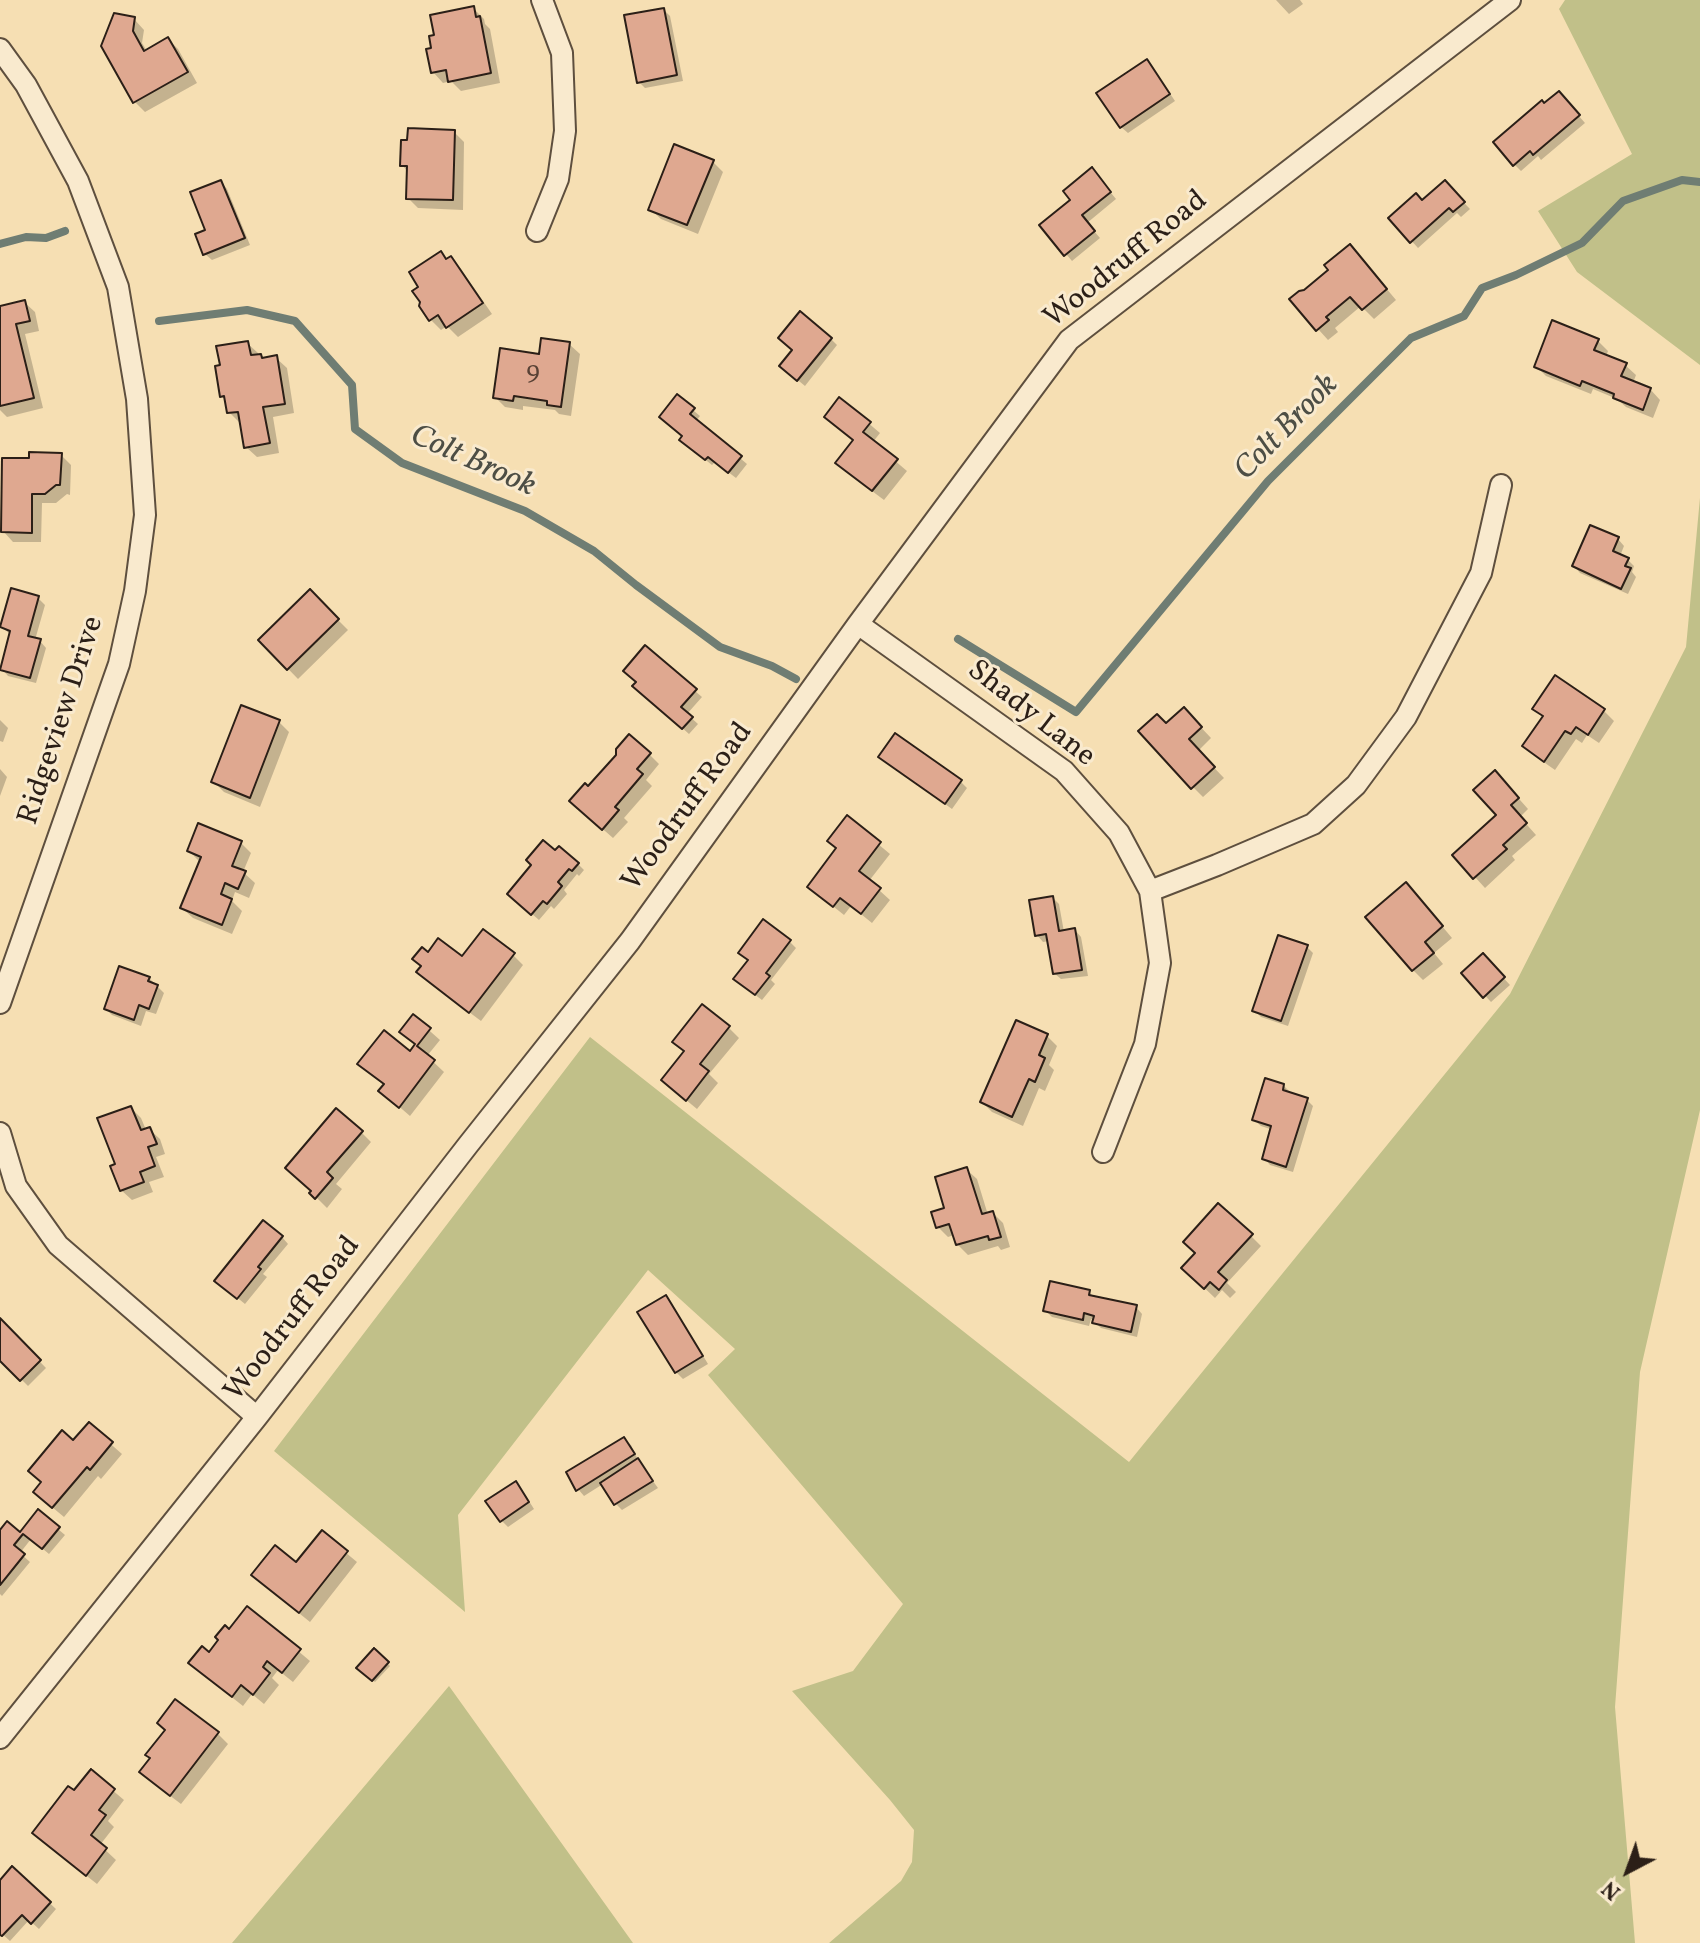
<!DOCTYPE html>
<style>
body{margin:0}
#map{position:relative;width:1700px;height:1943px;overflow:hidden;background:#f6dfb3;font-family:Vollkorn,serif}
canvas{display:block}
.north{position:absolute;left:1588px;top:1831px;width:80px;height:80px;-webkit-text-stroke:6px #f9eace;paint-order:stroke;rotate:221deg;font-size:22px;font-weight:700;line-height:32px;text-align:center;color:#2b1f17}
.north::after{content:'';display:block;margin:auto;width:28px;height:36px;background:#2b1f17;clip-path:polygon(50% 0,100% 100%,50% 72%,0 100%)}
</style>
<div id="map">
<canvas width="1700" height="1943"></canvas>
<div class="north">N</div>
</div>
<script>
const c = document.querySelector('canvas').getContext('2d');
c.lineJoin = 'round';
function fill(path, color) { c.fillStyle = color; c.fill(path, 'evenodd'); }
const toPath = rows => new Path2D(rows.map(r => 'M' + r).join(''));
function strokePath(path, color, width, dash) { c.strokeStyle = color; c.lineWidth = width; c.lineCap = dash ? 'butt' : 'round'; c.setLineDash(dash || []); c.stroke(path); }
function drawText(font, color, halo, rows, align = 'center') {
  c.font = font + ' Vollkorn,serif'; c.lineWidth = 6; c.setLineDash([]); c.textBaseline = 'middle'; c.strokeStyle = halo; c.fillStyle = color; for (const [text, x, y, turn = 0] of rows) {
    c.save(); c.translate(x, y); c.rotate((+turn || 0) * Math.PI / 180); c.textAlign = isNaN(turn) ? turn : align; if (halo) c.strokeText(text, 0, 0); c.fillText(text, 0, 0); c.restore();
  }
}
const green = toPath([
 [1565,0,1700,0,1700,365,1577,272,1538,211,1632,154,1559,9],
 [1700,498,1700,1110,1640,1372,1615,1707,1635,1943,829,1943,901,1881,912,1862,914,1830,890,1800,792,1691,853,1671,903,1604,708,1375,735,1349,648,1270,458,1515,465,1612,274,1451,590,1037,1129,1462,1510,994,1686,647],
 [449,1686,633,1943,232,1943]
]);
const shadow = toPath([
 [1276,0,1300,0,1303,4,1289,14],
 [473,8,484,19,485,24,490,29,500,83,461,91,451,81,443,83,433,72],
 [664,10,670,16,683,81,645,88,639,82],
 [134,19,144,30,142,43,147,51,168,39,178,49,197,83,145,112,135,102,103,46],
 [1153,68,1175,101,1128,133,1121,127],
 [1565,100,1585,123,1541,160,1538,156,1521,171,1514,164,1545,106],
 [454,132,464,142,463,210,418,208,408,198,408,172,402,165],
 [713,162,723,172,698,234,661,219,650,209],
 [1098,177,1116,199,1087,223,1100,238,1072,261,1066,254,1073,201],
 [221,182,227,189,250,245,212,260,205,254,208,231],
 [1445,183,1470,209,1461,217,1457,213,1418,248,1391,218,1423,202],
 [441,253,448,261,451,258,461,269,492,314,458,337,447,326,441,330,431,320,421,306],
 [1360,257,1396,300,1374,319,1361,306,1335,328,1338,332,1328,340,1291,299],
 [24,302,35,312,39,331,25,334,43,408,7,417,0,410,0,308],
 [831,339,837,345,805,386,788,372,794,351],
 [1598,341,1608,351,1606,357,1625,365,1636,375,1633,383,1650,389,1660,400,1653,418,1626,407,1617,399,1593,389,1591,394,1546,376,1536,366],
 [247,343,258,353,258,356,264,360,276,358,287,368,294,413,273,417,279,453,257,457,246,447,242,422,240,423,229,412,227,402,222,396],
 [569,344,580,354,571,416,559,414,555,410,523,406,523,410,505,407,495,397,540,356],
 [677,397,700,416,696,421,747,464,736,478,715,462,712,465,688,446,684,437],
 [840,399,880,433,873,442,907,471,884,500,848,473,855,441],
 [61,455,71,465,70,495,67,494,56,503,42,503,41,542,13,542,3,531,31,460],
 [1618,539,1624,546,1620,556,1628,560,1634,566,1632,572,1636,577,1628,594,1580,573,1574,566],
 [310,592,348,630,298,679,260,640],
 [38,598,45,605,35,640,40,641,46,648,36,683,8,676,2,669,11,635,2,627],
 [695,691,702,697,687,714,698,724,689,734,642,692],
 [1535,708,1604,711,1614,721,1599,743,1587,735,1582,743,1576,739,1555,770,1535,756,1525,746,1544,718],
 [0,720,8,728,3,742,0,741],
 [1194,720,1211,738,1198,751,1224,778,1203,797,1193,787,1166,726],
 [279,722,289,732,260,807,224,792,214,782],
 [649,754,659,764,646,780,652,786,624,818,628,822,613,838,582,811,589,789],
 [887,763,960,781,967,788,952,809],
 [0,769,7,777,0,796],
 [1505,783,1528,809,1520,817,1536,835,1512,856,1515,860,1485,888,1455,855,1499,816],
 [847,818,890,854,869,881,890,900,872,923,851,906,844,915,809,887,838,849],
 [241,843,251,853,243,872,255,883,249,898,235,892,232,901,242,911,232,934,193,918,182,908,199,861,189,851],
 [578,864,584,870,579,876,577,874,564,890,567,894,554,909,551,906,539,920,509,894],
 [1416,895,1452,938,1434,953,1443,964,1423,980,1413,970],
 [1053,898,1059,904,1064,932,1075,930,1081,937,1088,976,1061,979,1054,973,1049,941,1043,942,1037,935],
 [789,941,796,948,771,980,775,984,762,1000,742,985],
 [1307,947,1313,953,1288,1026,1261,1017,1254,1010],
 [428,955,463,959,513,955,523,965,481,1021,429,982],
 [1483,956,1510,985,1491,1002,1464,973],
 [149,978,164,993,156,1014,146,1011,141,1026,112,1015,106,1009],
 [414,1017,440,1040,427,1056,444,1072,410,1116,381,1091,385,1086,370,1074,411,1054,417,1046,402,1032],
 [1017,1022,1047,1036,1057,1046,1049,1065,1054,1070,1045,1091,1039,1088,1023,1126,992,1112,982,1102],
 [728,1027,739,1038,709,1074,718,1083,697,1109,674,1090,685,1053,675,1042],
 [1283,1085,1290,1092,1289,1094,1307,1100,1313,1106,1293,1172,1270,1165,1264,1158,1273,1130,1261,1126,1254,1120],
 [131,1108,141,1118,146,1130,149,1129,160,1139,165,1154,156,1157,164,1177,149,1182,153,1192,132,1200,121,1190,118,1165],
 [361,1132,371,1142,336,1184,342,1189,327,1208,312,1193,313,1192,298,1178],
 [966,1169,977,1179,988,1215,993,1213,1003,1223,1010,1247,1001,1250,998,1246,968,1255,957,1244,954,1235,948,1237,938,1227],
 [1251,1236,1261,1246,1227,1283,1236,1292,1230,1298,1222,1290,1215,1298,1194,1278],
 [282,1237,288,1244,263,1274,267,1277,245,1304,224,1287],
 [1089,1292,1095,1298,1136,1307,1142,1314,1137,1337,1101,1328,1094,1322,1095,1320,1091,1319,1089,1326,1052,1317,1045,1310],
 [665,1297,672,1304,708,1364,683,1379,676,1372],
 [0,1321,46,1368,28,1386,0,1358],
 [89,1425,122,1454,101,1479,98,1476,64,1517,46,1502,43,1483],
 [624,1439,631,1445,639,1462,658,1488,622,1510,616,1504,603,1484,584,1496,578,1489],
 [516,1483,522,1490,534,1509,508,1527,501,1520],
 [38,1512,65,1535,49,1554,31,1539,20,1553,30,1562,2,1596,0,1594,0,1533,20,1535],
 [322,1533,357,1562,310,1622,264,1585,296,1565],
 [248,1609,310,1661,293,1682,278,1670,272,1678,279,1685,264,1704,252,1694,243,1706,201,1673,209,1655],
 [374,1651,390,1666,375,1682,359,1668],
 [176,1702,218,1734,228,1744,181,1804,152,1782],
 [91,1772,124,1800,108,1821,114,1827,100,1845,116,1860,97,1884,45,1843,34,1833,75,1793],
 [13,1869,56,1909,39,1929,29,1920,10,1941,0,1932,0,1883]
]);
const stream = toPath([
 [0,244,26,237,46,238,65,231],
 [159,321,247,310,295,321,352,385,355,429,402,463,525,511,594,551,636,585,720,647,772,666,796,679],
 [958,639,1076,712,1268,481,1411,338,1464,316,1482,288,1516,275,1582,243,1623,201,1682,180,1700,182]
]);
const building = toPath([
 [474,6,476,17,480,16,491,73,448,82,446,70,431,73,426,49,431,48,429,36,434,35,430,15,474,6],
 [664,8,677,75,637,83,624,15,664,8],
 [114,13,135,17,133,31,144,51,168,37,188,72,133,103,101,46,114,13],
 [1147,59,1170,94,1120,128,1096,93,1147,59],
 [1559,91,1580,115,1533,155,1530,151,1513,166,1493,142,1542,100,1544,103,1559,91],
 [408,128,455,130,453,200,406,199,407,166,400,166,401,140,407,140,408,128],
 [674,144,714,160,687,225,648,210,674,144],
 [1092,167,1111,192,1082,215,1095,231,1064,256,1039,225,1070,200,1063,191,1092,167],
 [221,180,245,238,203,255,195,234,205,230,190,192,221,180],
 [1445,180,1465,202,1453,212,1449,208,1410,243,1388,218,1416,193,1422,200,1445,180],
 [1350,244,1387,289,1362,310,1350,297,1326,317,1329,320,1316,331,1289,299,1299,291,1304,290,1328,270,1324,265,1350,244],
 [441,251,446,259,451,256,483,303,446,328,438,315,429,321,419,306,420,302,412,291,418,287,409,272,441,251],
 [25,300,30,321,16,324,34,398,0,406,0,306,25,300],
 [800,311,832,338,797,381,779,366,792,350,778,338,800,311],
 [1552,320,1599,339,1594,350,1627,363,1621,376,1651,388,1643,410,1613,398,1614,394,1582,381,1580,386,1534,367,1552,320],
 [541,338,570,342,561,407,547,405,547,401,514,396,513,401,493,398,500,348,539,354,541,338],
 [248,341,251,355,261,354,262,358,277,355,285,404,263,407,270,443,244,448,238,412,227,413,224,396,220,397,215,366,220,365,216,346,248,341],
 [677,394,695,408,690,414,742,456,728,473,708,457,705,460,679,440,682,436,659,417,677,394],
 [839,397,871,422,863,432,898,459,872,491,835,463,853,440,824,417,839,397],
 [29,452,62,453,60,485,56,485,45,494,32,494,32,533,1,532,2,458,29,458,29,452],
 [1590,525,1619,537,1613,551,1629,558,1625,566,1631,568,1621,589,1572,566,1590,525],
 [11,588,39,596,28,636,41,639,30,678,0,670,10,631,0,627,11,588],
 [310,589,339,619,287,670,258,640,310,589],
 [645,645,697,689,681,707,693,717,682,729,632,686,636,682,623,671,645,645],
 [1555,675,1605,709,1588,735,1576,727,1571,734,1565,731,1544,762,1522,746,1543,716,1532,709,1555,675],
 [241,705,280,720,250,798,211,782,241,705],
 [1184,707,1202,727,1189,739,1215,767,1191,789,1138,731,1157,714,1166,723,1184,707],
 [895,733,962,780,945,804,878,757,895,733],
 [629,734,651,753,637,769,643,774,615,807,619,810,602,830,569,801,585,783,588,786,616,755,616,749,629,734],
 [1495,770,1519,798,1511,805,1527,823,1503,845,1507,849,1473,879,1452,855,1496,815,1473,790,1495,770],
 [847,815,881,842,859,871,881,888,861,914,840,898,833,907,807,887,836,848,827,841,847,815],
 [198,823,242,841,232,866,246,871,238,889,225,883,221,894,232,899,222,925,180,908,201,857,187,851,198,823],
 [543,840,555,850,559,846,579,863,572,871,569,869,558,882,562,886,547,904,543,901,531,915,507,894,531,865,526,860,543,840],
 [1406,882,1443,926,1425,942,1434,953,1412,971,1365,917,1406,882],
 [1053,896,1059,931,1075,928,1082,970,1053,974,1046,934,1035,936,1029,900,1053,896],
 [763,919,791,940,766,973,770,976,755,995,733,979,748,960,738,953,763,919],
 [483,929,515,953,469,1013,416,972,421,966,412,959,422,947,428,952,438,938,462,956,483,929],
 [1278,935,1308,945,1281,1021,1252,1011,1278,935],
 [1483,953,1505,977,1483,998,1461,973,1483,953],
 [119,966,150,977,148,981,158,985,149,1009,139,1005,134,1020,104,1009,119,966],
 [702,1004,730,1026,700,1064,709,1071,686,1101,661,1080,684,1051,672,1042,702,1004],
 [413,1014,431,1028,417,1046,435,1060,399,1108,378,1091,384,1084,357,1064,384,1030,410,1051,415,1044,399,1032,413,1014],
 [1016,1020,1048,1034,1039,1055,1045,1058,1035,1082,1029,1079,1012,1117,980,1102,1016,1020],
 [1265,1078,1284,1084,1283,1090,1308,1098,1286,1167,1262,1159,1271,1126,1252,1120,1265,1078],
 [131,1106,141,1130,150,1127,157,1144,148,1147,155,1166,140,1172,144,1182,120,1191,110,1166,115,1164,97,1118,131,1106],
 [336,1108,363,1131,327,1172,333,1178,315,1199,309,1193,311,1191,285,1168,336,1108],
 [967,1167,982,1214,993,1211,1001,1237,989,1240,988,1236,956,1245,949,1224,936,1228,931,1212,944,1208,935,1177,967,1167],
 [1218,1203,1253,1234,1218,1272,1227,1280,1219,1290,1210,1282,1204,1289,1181,1268,1195,1253,1183,1242,1218,1203],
 [263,1220,283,1236,258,1267,261,1269,237,1299,214,1281,263,1220],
 [1050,1281,1090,1290,1089,1295,1137,1305,1131,1332,1092,1323,1094,1316,1084,1313,1083,1320,1043,1311,1050,1281],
 [666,1295,703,1356,675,1373,637,1312,666,1295],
 [0,1318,41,1360,20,1381,0,1361,0,1318],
 [89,1422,113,1442,90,1470,87,1467,52,1508,33,1492,41,1482,28,1471,62,1430,73,1440,89,1422],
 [624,1437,635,1454,576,1491,566,1472,624,1437],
 [638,1458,653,1481,614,1505,600,1483,638,1458],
 [516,1481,529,1502,500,1522,485,1501,516,1481],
 [38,1509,60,1527,42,1549,23,1534,14,1545,25,1554,0,1585,0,1530,7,1521,20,1532,38,1509],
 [322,1530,348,1551,299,1613,251,1575,275,1545,296,1562,322,1530],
 [247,1606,301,1649,282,1673,267,1661,263,1667,270,1673,253,1695,241,1685,232,1697,188,1663,202,1646,209,1652,218,1640,215,1637,225,1625,229,1629,247,1606],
 [374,1648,389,1662,372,1681,356,1668,374,1648],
 [175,1699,219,1732,170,1796,139,1772,150,1758,145,1755,165,1730,157,1723,175,1699],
 [91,1769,115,1789,99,1810,106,1815,91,1835,107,1848,86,1876,32,1833,68,1786,74,1790,91,1769],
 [12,1866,51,1902,31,1924,22,1915,2,1936,0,1935,0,1880,12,1866]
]);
const street = toPath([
 [0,49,26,85,78,181,118,287,137,399,145,515,135,591,119,664,0,1003],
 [537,231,558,179,565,131,562,53,542,0],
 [858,624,1064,771,1119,833,1150,891,1160,963,1145,1044,1103,1152],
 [1150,891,1217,865,1313,824,1356,785,1406,717,1481,573,1501,485],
 [0,1133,16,1186,58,1245,257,1417],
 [0,1738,257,1417,468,1145,630,941,858,624,1069,340,1510,0]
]);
const numberNames = [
 ["9",533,373]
];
const streetNames = [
 ["Woodruff Road",1127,261,-39],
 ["Shady Lane",1030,715,38],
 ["Ridgeview Drive",63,721,-72],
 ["Woodruff Road",689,808,-54],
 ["Woodruff Road",294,1320,-52]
];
const waterNames = [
 ["Colt Brook",1288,429,-46],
 ["Colt Brook",472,463,24]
];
fill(green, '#c1c089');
fill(shadow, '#0003');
strokePath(stream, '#6f7d73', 8);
fill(building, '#dfa890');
strokePath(building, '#2b1f17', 2);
strokePath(street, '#5e4f3e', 24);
strokePath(street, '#f9eace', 20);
drawText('26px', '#584135', null, numberNames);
drawText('30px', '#2b1f17', '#f9eace', streetNames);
drawText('italic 32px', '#4d4e45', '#f9eace', waterNames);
</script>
